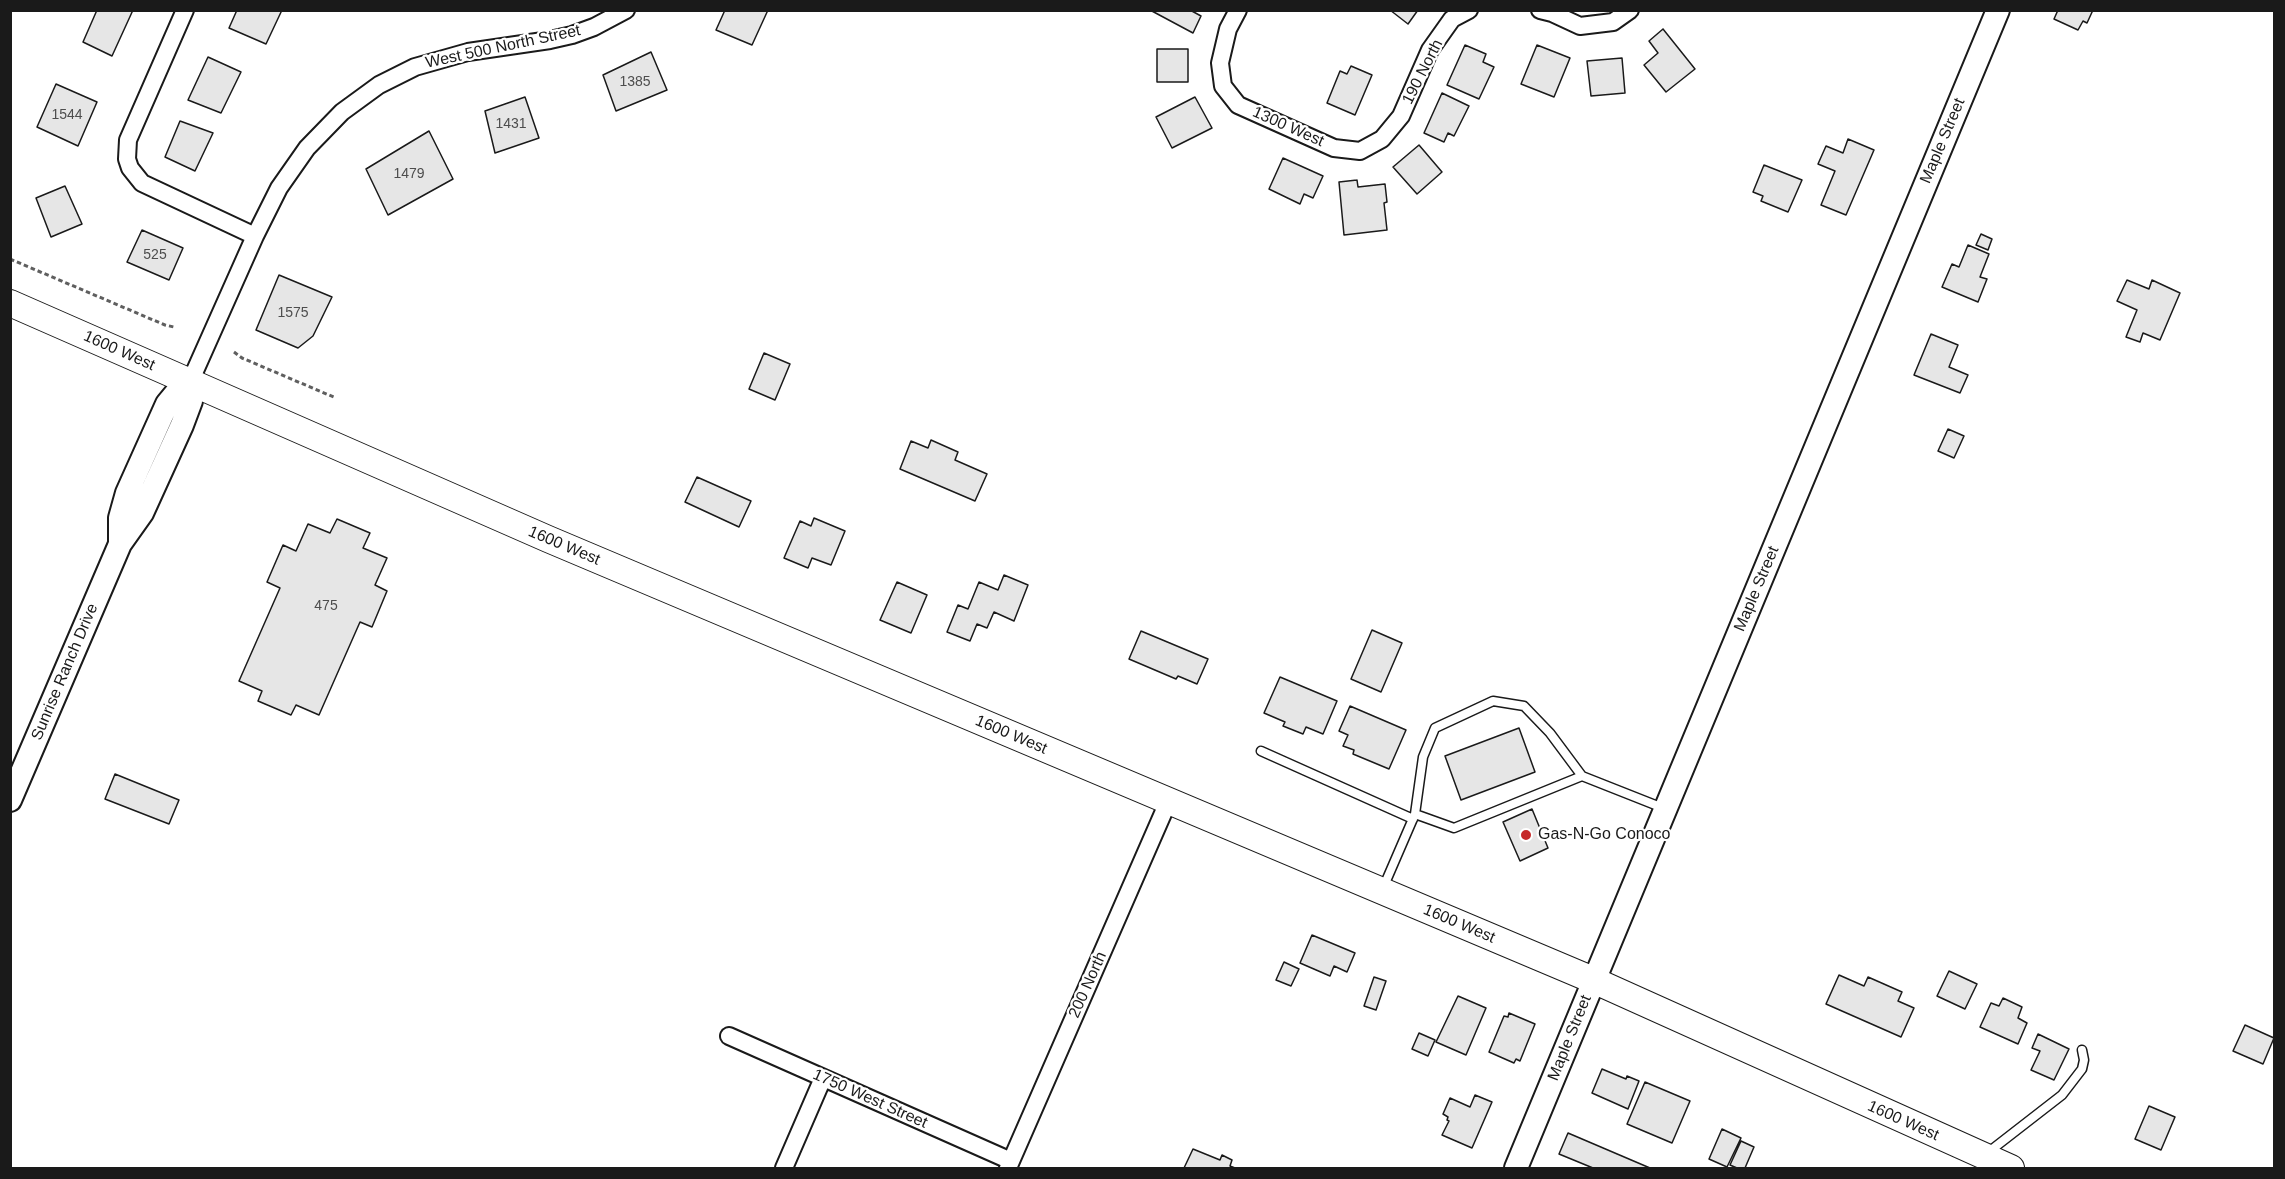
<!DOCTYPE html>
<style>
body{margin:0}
#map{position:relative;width:2285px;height:1179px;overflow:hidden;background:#fff;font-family:Arial,sans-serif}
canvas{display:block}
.frame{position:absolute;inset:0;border:12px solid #1a1a1a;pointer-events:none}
</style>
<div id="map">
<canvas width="2285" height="1179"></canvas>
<div class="frame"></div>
</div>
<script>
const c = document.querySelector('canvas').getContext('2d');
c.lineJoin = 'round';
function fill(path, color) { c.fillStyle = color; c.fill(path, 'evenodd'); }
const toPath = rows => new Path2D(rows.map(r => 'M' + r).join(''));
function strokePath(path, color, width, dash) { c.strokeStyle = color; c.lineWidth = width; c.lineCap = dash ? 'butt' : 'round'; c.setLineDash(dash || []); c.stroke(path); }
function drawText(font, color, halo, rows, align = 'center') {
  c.font = font + ' Arial,sans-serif'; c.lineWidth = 4.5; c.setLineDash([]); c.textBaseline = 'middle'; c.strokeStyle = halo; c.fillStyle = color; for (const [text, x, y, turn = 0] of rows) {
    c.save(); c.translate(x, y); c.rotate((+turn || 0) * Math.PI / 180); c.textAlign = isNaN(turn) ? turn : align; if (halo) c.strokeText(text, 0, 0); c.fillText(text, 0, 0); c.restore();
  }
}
const building = toPath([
 [97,10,133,10,112,56,83,42,97,10],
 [237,10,282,10,266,44,229,28,237,10],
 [725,10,768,10,752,45,716,30,725,10],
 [1150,10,1190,10,1201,16,1193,33,1150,10],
 [1390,10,1418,10,1408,24,1390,10],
 [2058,10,2093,10,2087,23,2083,21,2078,30,2054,19,2058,10],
 [1663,29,1695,69,1666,92,1644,65,1658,53,1649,41,1663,29],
 [1465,45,1486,54,1483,62,1494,67,1479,99,1447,85,1465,45],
 [1537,45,1570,58,1554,97,1521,84,1537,45],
 [1157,49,1188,49,1188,82,1157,82,1157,49],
 [651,52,667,90,616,111,603,75,651,52],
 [208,57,241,72,221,113,188,100,208,57],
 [1622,58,1625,93,1591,96,1587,61,1622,58],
 [1351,66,1372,75,1355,115,1327,103,1340,71,1347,74,1351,66],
 [56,84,97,102,78,146,37,127,56,84],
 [1442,93,1469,106,1454,136,1448,133,1444,142,1424,133,1442,93],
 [525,97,539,138,495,153,485,111,525,97],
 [1195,97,1212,128,1172,148,1156,117,1195,97],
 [180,121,213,133,195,171,165,157,180,121],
 [429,131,453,179,388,215,366,169,429,131],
 [1848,139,1874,150,1846,215,1821,205,1835,171,1818,164,1826,146,1843,153,1848,139],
 [1419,145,1442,172,1417,194,1393,167,1419,145],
 [1283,158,1323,176,1313,198,1304,194,1300,204,1269,189,1283,158],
 [1764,165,1802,180,1788,212,1761,201,1763,196,1753,192,1764,165],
 [1357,180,1358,187,1385,184,1387,202,1384,203,1387,230,1344,235,1339,182,1357,180],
 [65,186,82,224,51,237,36,198,65,186],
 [142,230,183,248,169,280,127,262,142,230],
 [1981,234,1992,239,1988,250,1976,245,1981,234],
 [1968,245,1989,254,1980,277,1987,279,1978,302,1942,287,1952,264,1959,267,1968,245],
 [279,275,332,297,313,336,298,348,256,330,279,275],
 [2127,280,2149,289,2152,280,2180,293,2160,340,2143,333,2140,342,2126,337,2137,310,2117,301,2127,280],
 [1931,334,1958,345,1949,367,1968,375,1960,393,1914,375,1931,334],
 [764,353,790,364,775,400,749,389,764,353],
 [1948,429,1964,436,1954,458,1938,451,1948,429],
 [931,440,958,452,955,460,987,474,975,501,900,469,911,441,928,448,931,440],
 [697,477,751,501,739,527,685,502,697,477],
 [814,518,845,531,831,565,812,558,808,568,784,558,800,521,811,526,814,518],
 [337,519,370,533,363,548,387,558,375,585,387,591,372,627,360,622,319,715,296,705,291,715,258,701,262,691,239,681,280,588,267,582,283,545,296,551,308,524,330,533,337,519],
 [1004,575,1028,585,1014,621,994,612,987,628,977,624,970,641,947,632,958,605,968,609,979,582,998,590,1004,575],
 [897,582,927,595,911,633,880,620,897,582],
 [1372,630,1402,643,1381,692,1351,679,1372,630],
 [1141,631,1208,659,1197,684,1178,676,1176,679,1129,659,1141,631],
 [1280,677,1337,701,1323,734,1306,727,1303,734,1283,726,1285,722,1264,713,1280,677],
 [1350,706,1406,730,1389,769,1353,754,1354,750,1343,746,1348,735,1339,731,1350,706],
 [1519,728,1535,772,1461,800,1445,756,1519,728],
 [115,774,179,800,169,824,105,799,115,774],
 [1532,809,1548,848,1520,861,1503,822,1532,809],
 [1312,935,1355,953,1347,972,1334,966,1330,976,1300,963,1312,935],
 [1284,962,1299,969,1291,986,1276,980,1284,962],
 [1949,971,1977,984,1965,1009,1937,996,1949,971],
 [1839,975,1864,986,1868,977,1902,992,1898,1001,1914,1008,1901,1037,1826,1004,1839,975],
 [1374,977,1386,981,1376,1010,1364,1006,1374,977],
 [1458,996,1486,1008,1466,1055,1436,1042,1458,996],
 [2003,998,2022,1007,2018,1018,2027,1023,2018,1044,1980,1027,1991,1003,1999,1006,2003,998],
 [1509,1013,1535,1024,1520,1061,1516,1059,1514,1063,1489,1052,1504,1016,1508,1017,1509,1013],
 [2245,1025,2274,1038,2263,1064,2233,1051,2245,1025],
 [1419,1033,1435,1040,1428,1056,1412,1049,1419,1033],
 [2038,1034,2069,1049,2054,1080,2031,1070,2040,1051,2032,1048,2038,1034],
 [1602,1069,1626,1079,1627,1076,1639,1081,1628,1109,1592,1093,1602,1069],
 [1645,1082,1690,1101,1672,1143,1627,1124,1645,1082],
 [1475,1095,1492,1102,1472,1148,1442,1135,1449,1121,1447,1120,1448,1117,1443,1114,1450,1098,1470,1107,1475,1095],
 [2149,1106,2175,1117,2161,1150,2135,1139,2149,1106],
 [1722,1129,1741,1138,1727,1167,1709,1159,1722,1129],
 [1568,1133,1650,1168,1593,1168,1559,1154,1568,1133],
 [1741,1141,1754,1147,1745,1168,1737,1168,1730,1165,1741,1141],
 [1193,1149,1220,1160,1222,1155,1232,1160,1230,1166,1235,1168,1184,1168,1193,1149]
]);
const path = toPath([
 [10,259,165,325,174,327],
 [234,352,242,358,336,398]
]);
const lane = toPath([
 [1261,751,1413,819],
 [1415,814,1454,828,1582,776],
 [1383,888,1415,814,1423,757,1435,728,1493,701,1524,706,1550,733,1582,776,1663,808],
 [1986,1154,2062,1095,2082,1069,2084,1060,2082,1050]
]);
const street = toPath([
 [185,10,128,140,127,159,130,168,142,183,255,236],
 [1238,10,1228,29,1220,63,1223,86,1238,105,1334,148,1360,151,1382,139,1401,116,1430,50,1452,19,1469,10],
 [1540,10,1552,13,1580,26,1613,22,1630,10],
 [190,382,255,236,279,188,307,148,342,112,379,85,415,67,468,52,550,40,572,35,594,27,626,10],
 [729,1036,1011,1161],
 [784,1168,823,1078],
 [1008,1168,1168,802]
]);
const secondary = toPath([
 [10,800,120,544,142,513,182,425,191,401,190,382,181,387,167,404,127,493,120,518,120,544],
 [1516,1168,1998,10]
]);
const primary = toPath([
 [10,303,548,539,1593,980,2011,1168]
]);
const markers = [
 [1526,835,6,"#c62828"]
];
const numberNames = [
 ["1385",635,82],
 ["1544",67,115],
 ["1431",511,124],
 ["1479",409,174],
 ["525",155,255],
 ["1575",293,313],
 ["475",326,606]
];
const streetNames = [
 ["West 500 North Street",503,47,-12],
 ["190 North",1423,72,-63],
 ["1300 West",1288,127,24],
 ["Maple Street",1943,141,-67],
 ["1600 West",119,351,24],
 ["1600 West",564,546,23],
 ["Maple Street",1757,589,-67],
 ["Sunrise Ranch Drive",65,672,-67],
 ["1600 West",1011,735,23],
 ["1600 West",1459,924,23],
 ["200 North",1088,985,-66],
 ["Maple Street",1570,1038,-68],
 ["1750 West Street",870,1099,24],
 ["1600 West",1903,1121,24]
];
const poiNames = [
 ["Gas-N-Go Conoco",1538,835]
];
fill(building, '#e6e6e6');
strokePath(building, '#1a1a1a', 1.5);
strokePath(lane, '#1a1a1a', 11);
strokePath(street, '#1a1a1a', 20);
strokePath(secondary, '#1a1a1a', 26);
strokePath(primary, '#1a1a1a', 28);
strokePath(path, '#5f5f5f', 3, [4.5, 3]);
strokePath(lane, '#fff', 8);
strokePath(street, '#fff', 16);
strokePath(secondary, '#fff', 22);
strokePath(primary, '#fff', 26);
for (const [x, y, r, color] of markers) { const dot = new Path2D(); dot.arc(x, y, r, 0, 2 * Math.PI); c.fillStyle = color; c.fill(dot); strokePath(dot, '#fff', 2); }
drawText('14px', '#4d4d4d', null, numberNames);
drawText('16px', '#1a1a1a', '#fff', streetNames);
drawText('16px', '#1a1a1a', '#fff', poiNames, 'left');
</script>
